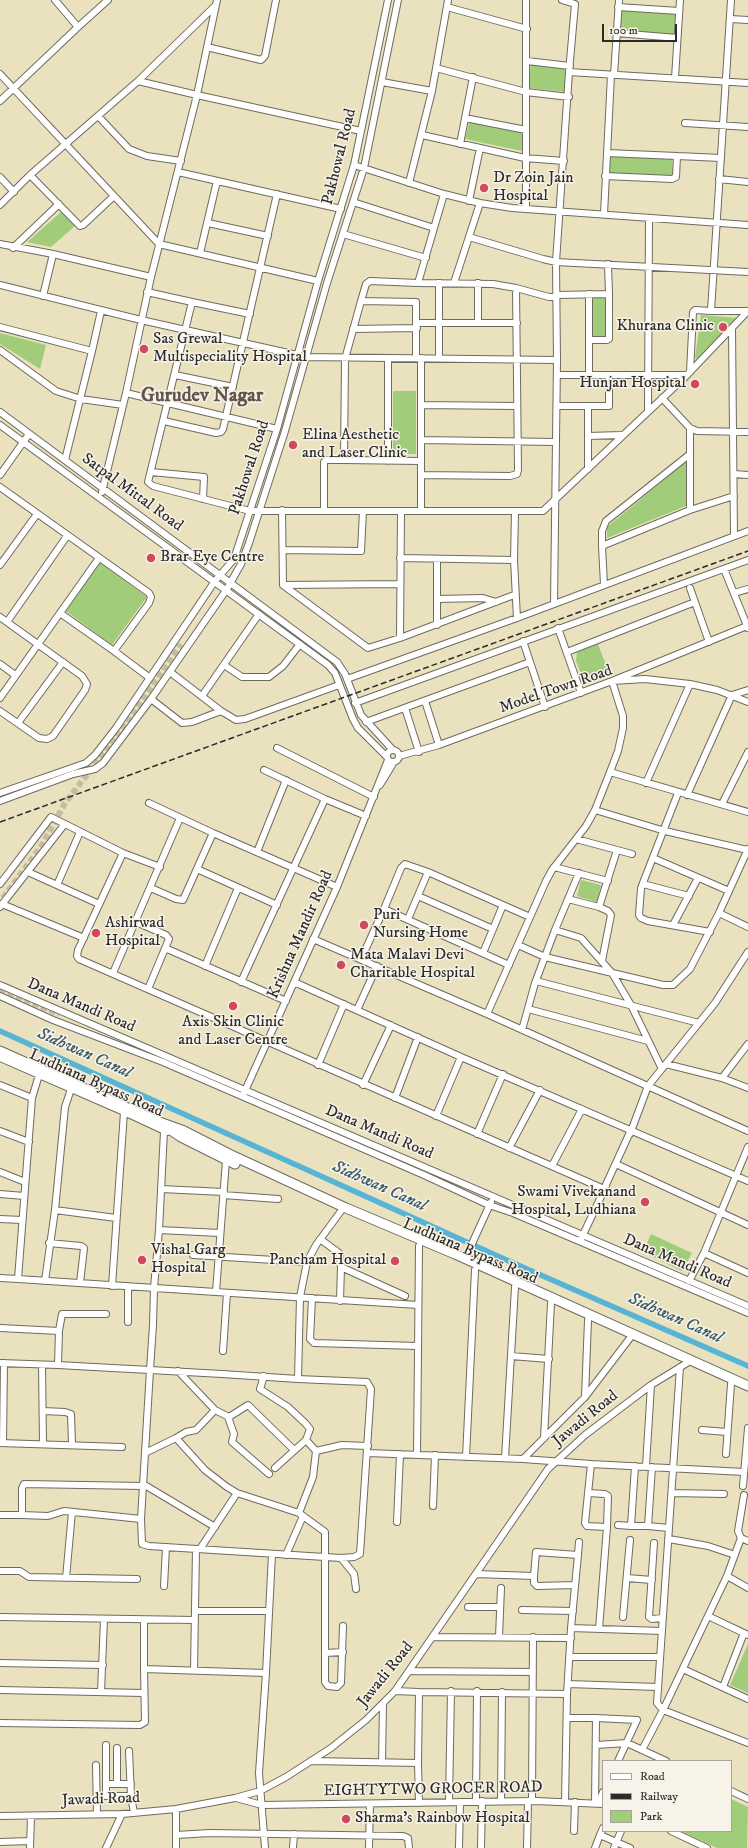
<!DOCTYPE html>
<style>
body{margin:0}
#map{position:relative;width:748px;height:1848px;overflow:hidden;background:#eae1bf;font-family:"IM FELL DW Pica",serif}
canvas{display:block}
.legend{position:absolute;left:602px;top:1760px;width:130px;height:72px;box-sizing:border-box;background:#f7f3e8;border:1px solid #a5a39c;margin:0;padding:5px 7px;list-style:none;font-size:12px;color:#2b2b2b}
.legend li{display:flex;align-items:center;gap:8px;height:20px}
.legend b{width:20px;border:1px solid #a5a39c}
.scale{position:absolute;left:602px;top:24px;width:75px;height:18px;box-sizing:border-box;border:2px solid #2b2b2b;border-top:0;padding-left:5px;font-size:12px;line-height:14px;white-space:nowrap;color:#2b2b2b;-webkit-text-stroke:3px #f7f3e8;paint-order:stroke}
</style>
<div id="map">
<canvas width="748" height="1848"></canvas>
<ul class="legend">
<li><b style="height:5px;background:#fff"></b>Road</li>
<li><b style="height:5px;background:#2b2b2b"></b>Railway</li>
<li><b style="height:11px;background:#a1cd7a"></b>Park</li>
</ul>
<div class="scale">100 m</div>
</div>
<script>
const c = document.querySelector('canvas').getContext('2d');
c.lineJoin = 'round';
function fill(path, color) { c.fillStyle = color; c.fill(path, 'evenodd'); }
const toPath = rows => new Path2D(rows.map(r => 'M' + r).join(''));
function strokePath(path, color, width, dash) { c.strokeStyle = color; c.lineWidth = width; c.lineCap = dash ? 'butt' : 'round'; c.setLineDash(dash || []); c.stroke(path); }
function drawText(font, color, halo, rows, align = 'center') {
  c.font = font + ' "IM FELL DW Pica",serif'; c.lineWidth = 3; c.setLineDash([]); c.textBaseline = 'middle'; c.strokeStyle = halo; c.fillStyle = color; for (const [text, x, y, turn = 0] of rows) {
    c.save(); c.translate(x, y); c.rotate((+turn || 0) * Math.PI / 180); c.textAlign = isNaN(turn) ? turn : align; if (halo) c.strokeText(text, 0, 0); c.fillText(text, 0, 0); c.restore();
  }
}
const green = toPath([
 [621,9,676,13,674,36,620,33],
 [531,60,566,66,565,92,529,88],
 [470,118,522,132,522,151,465,139],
 [607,155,672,158,673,177,606,174],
 [61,212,75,226,51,247,27,242],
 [593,297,605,297,605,337,592,337],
 [701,315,738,318,697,359,695,358],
 [0,333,46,345,40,369,0,344],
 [393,391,416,391,416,454,393,454],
 [687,461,686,506,607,538,607,527],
 [99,562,147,597,112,645,66,611],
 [598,644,609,673,584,681,576,661,577,651],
 [581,880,601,885,597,902,577,896],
 [651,1234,692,1253,682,1271,643,1252],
 [748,1644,748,1693,730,1685],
 [731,1799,748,1807,747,1848,717,1848,680,1831,731,1831]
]);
const canal = toPath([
 [0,1031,502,1258,748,1366]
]);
const minorTunnel = toPath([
 [3,898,42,845,65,803,127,723,181,644],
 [0,989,59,1014]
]);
const minor = toPath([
 [55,0,78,27,108,0],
 [562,0,575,4,569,72,748,83],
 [447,7,527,29],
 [618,7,679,11],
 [730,19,748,20],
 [617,33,677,38],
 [207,47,261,60,265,56,276,0],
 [527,61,570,66],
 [436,68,526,92,569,97],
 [0,74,159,244,318,281],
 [614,75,619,0],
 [675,78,680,0],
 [138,81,197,95,361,131],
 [382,82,432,91],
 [0,101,78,27],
 [98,116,129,149,147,156,181,161],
 [465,118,526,130],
 [685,123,748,127],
 [422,135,525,158,564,161],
 [460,144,473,77],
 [677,156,721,158],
 [354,165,444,194,480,203,512,208,748,225],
 [178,172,341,209],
 [30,175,80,226,83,225,114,196],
 [605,176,672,179,676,177,677,156,607,153],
 [0,177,14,192],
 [719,179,748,182],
 [409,183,432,91,448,0],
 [469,201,480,148],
 [353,202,434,228],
 [0,205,30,175,138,81,216,5],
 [526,209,526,0],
 [604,214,611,75],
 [208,223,268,236],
 [343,234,426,258],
 [469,237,543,259,556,262,748,272],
 [0,244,53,254,151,277],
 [13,248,59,204],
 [200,253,217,181],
 [439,283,439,358],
 [454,283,480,203],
 [0,285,141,320,306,357,557,360],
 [516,288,549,297,556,297],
 [147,292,192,302,148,482,153,486,250,511,543,511,687,375,748,311],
 [589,294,589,340,607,340,609,339,609,294],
 [556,295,609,294,608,264],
 [43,296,53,254],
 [361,301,366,284,370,281,418,283],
 [192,302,250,314],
 [711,311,748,311],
 [417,323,517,323],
 [478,323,478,283],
 [0,327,92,351,65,460],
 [732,328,734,536],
 [353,329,417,328],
 [0,350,56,391,81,399,123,405],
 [92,351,101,311],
 [388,358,388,461],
 [690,372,693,312,695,310,711,311,731,0],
 [175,375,233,387],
 [557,375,687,375],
 [589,375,589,340],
 [126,393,277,429],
 [662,398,690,428,697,431,748,432],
 [421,405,517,406],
 [557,406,609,406,609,375],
 [648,410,649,218],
 [0,412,337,662,345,674,361,715,392,749],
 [164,421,216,433,221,432,223,429,277,194],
 [0,425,328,665,335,673,353,719,358,728,386,756],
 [588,436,622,435],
 [421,440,556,442],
 [344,460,421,461],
 [588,469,588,406],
 [151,472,204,477,203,499],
 [734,474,748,475],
 [0,475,29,434],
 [421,475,510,476,517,474,518,470,516,288,493,284,418,283,444,194],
 [0,487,149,593,151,597,149,603,114,651,60,613,99,558],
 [102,492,126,393,151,277,197,95,217,0],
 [282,510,283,585,368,648,400,638,514,595],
 [324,510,324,462,326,460,344,460,345,359,361,301,416,302,416,358],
 [690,510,690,428],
 [421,511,421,358],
 [515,512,514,560,517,618],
 [602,546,602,531,606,521,690,454],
 [283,550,361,551,363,511],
 [400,558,514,560],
 [0,565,37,514],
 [724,569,748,628],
 [283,585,400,584],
 [604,585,602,546,690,510,734,496],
 [690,588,709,642],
 [734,593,748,589],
 [437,599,483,598,496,602],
 [554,604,557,360,556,262,569,72],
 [0,617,82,676,87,684,85,690,53,736,47,739,39,738,0,711],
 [7,622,67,536],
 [437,625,437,560],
 [558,628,581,693],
 [400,638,401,511],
 [523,641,545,707],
 [114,651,150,678],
 [567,652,695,602],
 [0,664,15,675],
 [224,665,242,677,269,677,283,666,300,644],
 [170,672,221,711,236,720,245,719,339,685],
 [347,679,517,618,748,531],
 [202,696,259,614],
 [0,698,60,613],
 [151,699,182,723,192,722,221,711],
 [425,701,439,745],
 [355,703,748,560],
 [405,708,419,752],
 [366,722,530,662],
 [18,723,63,662],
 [277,748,374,797],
 '387 756a6 6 0 1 1 12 0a6 6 0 1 1-12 0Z',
 [399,756,439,745,612,681,645,679,690,684,717,690,748,702],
 [264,770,325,799,366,816],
 [610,772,748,812],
 [646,783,690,684],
 [380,785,394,762],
 [0,793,86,763,95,755,116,728,215,581,234,559,277,429,318,281,354,165,388,0],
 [678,793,641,888,639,915,641,918,648,921,710,932],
 [687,795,732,695,748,690],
 [0,801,73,774,95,769,103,763,151,699,227,589,241,564,249,543,285,431,327,283,364,168,398,0],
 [149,803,213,833,337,887],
 [722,804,748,752],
 [595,810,665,831,748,850],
 [576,839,632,854],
 [257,852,286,780],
 [123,853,78,950,77,956,79,959,604,1189,631,1130],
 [653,858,729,891],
 [554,867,608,881],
 [197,869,277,905],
 [28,872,99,904],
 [0,884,51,817,123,853,160,867],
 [643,884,689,896],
 [57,885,80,832],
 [151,888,176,899,183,900,213,833],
 [418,896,493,929],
 [568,899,599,907,617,850],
 [2,904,84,938],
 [0,907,64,825],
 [599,907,608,911,611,915,602,961],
 [384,909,509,965],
 [719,913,748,927],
 [408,919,428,872],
 [136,922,166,935,169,939,148,989],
 [673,925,698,878],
 [555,930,579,873],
 [313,939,487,1014,748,1131],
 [518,945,545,957,663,985,673,985,690,969,719,913,748,849],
 [165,948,286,1001],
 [483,953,503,905],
 [361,959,384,909,401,868,405,864,428,872,530,917],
 [205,966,238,888],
 [113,973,180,818],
 [536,981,699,1023],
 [241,982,325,799],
 [294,982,461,1057,748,1181],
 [0,985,748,1306],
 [0,996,53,1020,163,1062,424,1175,489,1205,513,1213,748,1313],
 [528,1009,648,1041],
 [357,1010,377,966],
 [487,1014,546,881,552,870,586,826,595,810,610,772,618,751,623,728,623,716,612,681,747,626],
 [522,1030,535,983,555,930,581,938,612,973,631,1005,662,1069],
 [0,1058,124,1112,167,1132],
 [666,1064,722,1078,748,1088],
 [318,1065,344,1004],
 [722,1078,748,1044],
 [0,1085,32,1098,18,1279,0,1278],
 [363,1085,391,1025],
 [244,1093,337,887,388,760],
 [32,1098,39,1075],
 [395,1098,418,1037],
 [436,1116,461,1057],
 [0,1131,29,1142],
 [477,1134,503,1074],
 [630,1134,648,1086,715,1003,748,952],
 [509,1148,540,1090],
 [552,1166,582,1109],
 [614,1167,616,1164,748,1225],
 [0,1172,25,1182],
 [161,1189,224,1192],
 [0,1194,24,1196],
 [223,1195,278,1199],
 [55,1210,116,1218],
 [0,1219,22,1220],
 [159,1230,220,1233],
 [320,1239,339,1253,341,1267],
 [581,1239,606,1186],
 [49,1243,81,1246,84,1248,80,1283],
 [704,1253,748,1273],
 [193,1255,307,1262],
 [465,1259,491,1202],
 [18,1279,216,1292,226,1160],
 [45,1281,55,1210,65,1107,71,1089],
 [689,1281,704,1253,748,1147],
 [112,1286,124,1112],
 [128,1286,128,1322],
 [216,1292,418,1305],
 [312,1298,310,1339,314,1343,418,1346],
 [340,1301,341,1267,405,1296],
 [0,1328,59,1331],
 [223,1351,227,1293],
 [511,1356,549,1359],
 [0,1363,58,1365,112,1368,150,1370,222,1374,298,1379,367,1382,371,1389,360,1554,354,1557,341,1558,149,1546,142,1544,141,1519,150,1370,153,1325,154,1288,159,1230,164,1131],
 [42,1365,43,1444],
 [58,1365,59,1331,62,1314,106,1314],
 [680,1367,657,1703,663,1710,748,1743],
 [178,1371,215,1410],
 [264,1376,260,1389,288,1407,305,1423,310,1429,306,1440,316,1451,313,1477,299,1513],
 [298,1379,300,1297,307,1262,316,1245,341,1211],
 [585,1397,588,1320],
 [43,1411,65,1412,71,1414,72,1444],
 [228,1417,234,1434,232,1442,269,1474],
 [702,1430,727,1432],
 [176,1438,205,1470,227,1487,237,1493,299,1513,325,1532,325,1682,328,1686,337,1687,341,1683,343,1626],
 [544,1438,551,1303],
 [0,1443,122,1447],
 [3,1443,4,1363],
 [316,1451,342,1445,368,1446],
 [145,1453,176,1438,186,1432,196,1430,215,1410,229,1417,248,1405,294,1450],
 [368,1453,523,1459,585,1397,630,1338],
 [726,1454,731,1384],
 [417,1455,419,1246],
 [466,1457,475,1270],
 [505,1458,515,1287],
 [523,1459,591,1464,585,1523,587,1526,607,1527,599,1629],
 [591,1464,744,1472],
 [635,1466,631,1526,648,1526],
 [646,1466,651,1385],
 [652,1467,648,1526,669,1528],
 [275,1468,306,1440],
 [143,1484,215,1527],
 [743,1486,748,1428],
 [588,1493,605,1494,608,1496,607,1527],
 [672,1493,724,1494],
 [744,1495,738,1531,741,1538,748,1541],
 [433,1506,435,1455],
 [0,1515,22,1515,22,1488,24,1484,143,1486],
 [22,1515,48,1516,64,1511,141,1519],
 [397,1522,400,1454],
 [618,1525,631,1526],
 [669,1539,708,1546,735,1555],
 [654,1543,649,1617,652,1619,662,1618],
 [200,1549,237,1493],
 [286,1555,303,1516],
 [578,1555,579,1542],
 [341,1558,354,1574,356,1589],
 [0,1571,20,1571,29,1577,137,1579],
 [476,1574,534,1576,536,1552,578,1555,571,1628],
 [534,1576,534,1583,537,1586,575,1585],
 [727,1576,748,1588],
 [66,1578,72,1512],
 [627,1578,652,1580],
 [164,1586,166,1547],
 [468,1607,500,1607],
 [522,1610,573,1611],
 [195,1611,269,1611],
 [708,1616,748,1635],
 [0,1617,195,1620],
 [623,1617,630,1540],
 [433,1637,571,1638],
 [499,1637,501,1588],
 [325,1653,343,1652],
 [570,1657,660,1657],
 [0,1663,103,1665],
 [144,1669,144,1620],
 [683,1669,748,1699],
 [194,1670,196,1549],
 [410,1671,533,1672],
 [266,1673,272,1554],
 [568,1684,658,1687],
 [723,1687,744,1633],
 [0,1690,144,1693],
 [395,1691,419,1692,418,1763],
 [101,1692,104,1619],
 [419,1692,567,1694],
 [567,1718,596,1718,595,1803],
 [596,1718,637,1720,618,1761],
 [0,1723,140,1725,145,1722,144,1669,266,1673,259,1773,265,1848],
 [106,1745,106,1796,131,1796,134,1813],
 [596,1745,627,1743,666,1761],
 [117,1748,117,1784],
 [642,1750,665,1706,727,1576,741,1538],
 [129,1751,131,1796],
 [311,1761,418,1763,419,1803],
 [382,1763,383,1704],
 [96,1765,97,1814],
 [106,1784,131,1784],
 [731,1791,748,1799],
 [236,1798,262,1805,536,1801,603,1804],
 [476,1801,477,1691],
 [501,1801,502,1692],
 [532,1801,533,1637],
 [449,1802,451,1691],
 [565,1802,567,1694,571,1628,662,1631],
 [598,1803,603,1792],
 [0,1816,122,1814,176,1809,235,1798,260,1791,286,1777,331,1748,366,1720,395,1691,548,1469,585,1435,651,1385,687,1363],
 [603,1828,600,1835,630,1848],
 [574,1831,575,1802],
 [671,1831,707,1848],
 [176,1835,210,1833,403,1836,408,1838,409,1848],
 [0,1842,30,1841],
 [30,1848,31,1816],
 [106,1848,122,1814],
 [176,1848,176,1809],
 [293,1848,294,1834],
 [369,1848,370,1804],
 [459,1848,460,1802],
 [481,1848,482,1801],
 [527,1848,528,1801],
 [595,1848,600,1835],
 [614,1848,621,1831]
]);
const highway = toPath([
 [0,1051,162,1123,184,1131,229,1154,346,1208,455,1254,748,1386],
 [169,1129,181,1137,235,1164]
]);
const rail = toPath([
 [0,822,748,551]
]);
const markers = [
 [484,188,5,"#d1495b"],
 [723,327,5,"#d1495b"],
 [144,349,5,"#d1495b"],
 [695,384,5,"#d1495b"],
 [293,445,5,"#d1495b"],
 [151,558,5,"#d1495b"],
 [364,925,5,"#d1495b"],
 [96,933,5,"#d1495b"],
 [341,965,5,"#d1495b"],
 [233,1006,5,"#d1495b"],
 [645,1202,5,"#d1495b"],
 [142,1260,5,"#d1495b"],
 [395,1261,5,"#d1495b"],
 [346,1819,5,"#d1495b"]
];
const streetNames = [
 ["Pakhowal Road",340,157,-76],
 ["Pakhowal Road",250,468,-72],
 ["Satpal Mittal Road",132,493,36],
 ["Model Town Road",556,690,-19],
 ["Krishna Mandir Road",301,935,-66],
 ["Dana Mandi Road",81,1006,23],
 ["Ludhiana Bypass Road",96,1084,24],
 ["Dana Mandi Road",379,1133,23],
 ["Ludhiana Bypass Road",470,1252,23],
 ["Dana Mandi Road",677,1262,23],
 ["Jawadi Road",586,1419,-39],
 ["Jawadi Road",386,1675,-51],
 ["EIGHTYTWO GROCER ROAD",433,1790,-1],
 ["Jawadi Road",101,1800,-2]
];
const poiNames = [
 ["Dr Zoin Jain",493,179],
 ["Hospital",493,197],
 ["Khurana Clinic",714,327,"right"],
 ["Sas Grewal",153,340],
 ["Multispeciality Hospital",153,358],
 ["Hunjan Hospital",686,384,"right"],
 ["Elina Aesthetic",302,436],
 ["and Laser Clinic",302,454],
 ["Brar Eye Centre",160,558],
 ["Puri",373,916],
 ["Nursing Home",373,934],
 ["Ashirwad",105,924],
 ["Hospital",105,942],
 ["Mata Malavi Devi",350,956],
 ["Charitable Hospital",350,974],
 ["Axis Skin Clinic",233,1023,"center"],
 ["and Laser Centre",233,1041,"center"],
 ["Swami Vivekanand",636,1193,"right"],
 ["Hospital, Ludhiana",636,1211,"right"],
 ["Vishal Garg",151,1251],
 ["Hospital",151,1269],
 ["Pancham Hospital",386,1261,"right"],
 ["Sharma's Rainbow Hospital",355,1819]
];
const waterNames = [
 ["Sidhwan Canal",84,1054,24],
 ["Sidhwan Canal",379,1187,24],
 ["Sidhwan Canal",675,1319,24]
];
const districtNames = [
 ["Gurudev Nagar",202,397]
];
fill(green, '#a1cd7a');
strokePath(canal, '#57b4d5', 5.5);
strokePath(minorTunnel, '#c4bda1', 6, [6, 3]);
strokePath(minor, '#6e6b5f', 8);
strokePath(highway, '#6e6b5f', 11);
strokePath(minor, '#fff', 6);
strokePath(highway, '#fff', 9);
strokePath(rail, '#2b2b2b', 1.5, [6, 3]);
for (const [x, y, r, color] of markers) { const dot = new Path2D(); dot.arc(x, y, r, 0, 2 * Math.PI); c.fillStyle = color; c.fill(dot); strokePath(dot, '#f7f3e8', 1.5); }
drawText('16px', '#2b2b2b', '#f7f3e8', streetNames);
drawText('16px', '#2b2b2b', '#f7f3e8', poiNames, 'left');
drawText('italic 17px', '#3a5b66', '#f7f3e8', waterNames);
drawText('bold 20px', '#64554c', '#f7f3e8', districtNames);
</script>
